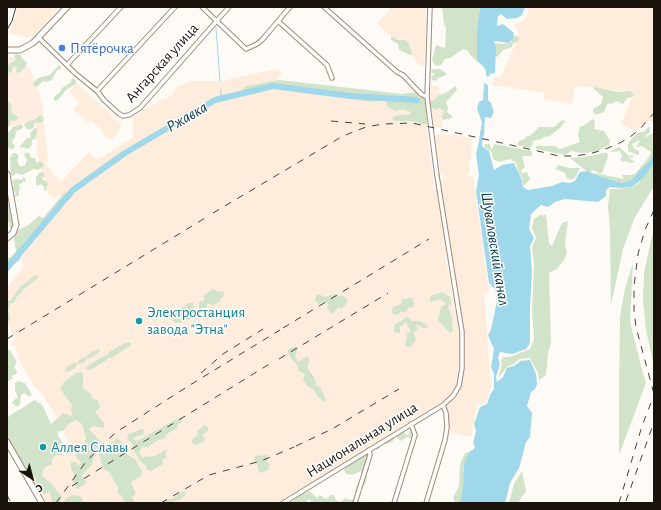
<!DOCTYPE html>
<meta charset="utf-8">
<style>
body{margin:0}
#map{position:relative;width:661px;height:510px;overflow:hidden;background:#fefaf6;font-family:"Alegreya Sans",sans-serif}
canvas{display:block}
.frame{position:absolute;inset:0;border:8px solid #1a130c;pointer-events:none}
.north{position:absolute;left:12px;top:458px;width:40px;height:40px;-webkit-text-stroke:3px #fff;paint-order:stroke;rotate:144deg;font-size:11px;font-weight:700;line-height:16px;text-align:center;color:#1a130c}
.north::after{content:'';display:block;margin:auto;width:14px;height:18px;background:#1a130c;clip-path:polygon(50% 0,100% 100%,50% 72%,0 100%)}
</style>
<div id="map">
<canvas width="661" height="510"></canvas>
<div class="frame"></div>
<div class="north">С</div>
</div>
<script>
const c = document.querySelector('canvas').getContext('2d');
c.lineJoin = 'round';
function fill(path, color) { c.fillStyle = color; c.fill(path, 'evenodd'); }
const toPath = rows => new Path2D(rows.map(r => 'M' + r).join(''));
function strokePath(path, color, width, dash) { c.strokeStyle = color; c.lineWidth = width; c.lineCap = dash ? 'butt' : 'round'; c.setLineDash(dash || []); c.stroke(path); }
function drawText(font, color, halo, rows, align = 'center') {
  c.font = font + ' "Alegreya Sans",sans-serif'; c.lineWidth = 3; c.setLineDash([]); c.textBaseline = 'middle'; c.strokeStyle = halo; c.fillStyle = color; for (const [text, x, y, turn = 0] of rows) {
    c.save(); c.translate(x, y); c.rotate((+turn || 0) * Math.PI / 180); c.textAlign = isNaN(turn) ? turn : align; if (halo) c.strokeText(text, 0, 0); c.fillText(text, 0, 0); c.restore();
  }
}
const built = toPath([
 [18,7,55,7,58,8,38,32,36,32,31,38,10,33],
 [391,7,427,7,424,67,422,68,419,65,408,51,377,24],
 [529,7,654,7,654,122,647,121,635,131,621,124,634,92,575,86,572,104,544,99,544,93,492,85,494,77,501,77,519,36,514,25,526,19],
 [271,70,281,71,281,75,276,81,423,98,434,184,432,185,433,189,437,189,447,253,445,254,460,340,459,367,455,389,449,397,305,488,303,487,277,503,47,503,27,470,69,443,63,432,65,430,55,414,39,390,37,390,18,359,19,358,17,354,18,353,14,345,12,346,10,343,16,340,7,323,7,288,24,266,19,254,63,195,53,199,52,196,50,196,48,194,45,179,43,179,38,159,35,124,44,123,48,161,44,161,54,175,60,179,58,182,60,183,89,152,97,160,100,156,102,157,134,136,132,117,161,100,168,98,175,92,174,89,190,81,222,81],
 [77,83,122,125,113,139,107,138,104,135,103,131,90,120,88,123,73,109,80,102,69,92],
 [429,85,438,86,443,112,442,128,432,126,428,96],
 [442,134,472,138,471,159,469,160,469,172,467,176,473,176,489,292,484,294,491,387,486,403,477,405,471,437,450,432,445,405,453,399,457,392,463,369,459,307,440,180,445,179,444,176,440,173,440,171,435,138,435,135]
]);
const education = toPath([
 [7,57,19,58,31,71,39,92,44,114,28,122,7,127]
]);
const green = toPath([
 [442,7,480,7,477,31,477,61,472,57,468,51,463,49,450,58,445,59,441,65,436,66,432,60,436,45,445,48,446,27,444,24],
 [516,35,520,38,517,42,513,43,512,47,503,50,497,57,494,56,494,45,497,43,502,44,511,43,513,37],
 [391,37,395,37,397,40,405,40,409,43,412,54,410,55,399,50,398,44,391,40],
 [16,54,21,55,22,59,27,62,25,67,19,73,16,72,17,67,15,66,12,69,12,72,7,73,7,76,7,67,9,64,16,60,14,56],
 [60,65,61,66,60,70,57,70,52,80,46,82,43,81,38,86,35,87,33,83,38,78,50,75,57,67],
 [432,69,440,69,446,73,446,75,438,78,436,81,432,80,431,77,435,74,431,72],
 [72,78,74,78,76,81,76,84,66,90,58,100,55,101,54,100,54,97,60,92,62,88,71,82],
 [280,80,402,94,415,92,419,96,417,100,421,97,424,97,426,100,427,125,410,121,396,121,392,120,394,116,411,114,411,112,403,109,395,111,387,106,386,102,391,100,414,102,417,99,413,101,379,98,374,102,355,100,346,95,300,90,274,85,247,92,241,91,246,86],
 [455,86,457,88,456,91,446,102,448,108,447,112,452,116,452,118,443,120,442,117,444,111,439,108,436,110,429,106,430,101,435,100,438,95,446,93],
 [594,87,619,92,630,91,634,94,632,97,627,98,623,104,616,101,611,104,608,103,604,112,596,115,593,112,593,109,601,104,603,97,594,89],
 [7,102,10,103,12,107,11,112,18,117,18,119,14,121,11,120,10,125,7,128],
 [40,115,43,116,44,121,41,123,35,123,33,128,29,130,26,128,24,124,31,120,34,120],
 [593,119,595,122,594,129,604,131,610,141,609,145,595,152,581,153,571,151,565,155,536,149,536,146,555,146,560,149,580,142,578,134,580,126,583,126],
 [562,120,565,121,560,128,550,136,544,137,542,139,533,141,532,146,529,148,517,145,519,141,523,140,527,136,530,136,539,127,554,127],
 [21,124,23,126,22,129,16,131,15,137,12,142,15,146,13,149,7,148,7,139,8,139,7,135,9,131,12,129,12,127],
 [648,127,650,127,650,132,646,135,645,138,652,133,654,137,651,139,654,139,654,186,634,219,623,249,611,305,610,230,608,206,610,189,618,189,633,187,640,182,639,180,628,184,613,181,599,178,595,173,624,179,622,175,631,175,636,173,649,157,651,152,642,146,636,147,640,140,632,144,634,149,639,151,639,154,638,155,628,151,628,144,633,137,640,132,644,132],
 [34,128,37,129,37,133,35,139,32,140,32,145,29,148,26,149,24,147,21,148,20,146,27,138,31,138,30,134],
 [485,144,490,144,491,149,493,148,494,144,531,151,533,154,530,156,522,156,525,167,521,170,522,173,527,172,530,179,525,185,523,185,523,179,519,173,516,163,510,159,499,162,493,159,491,151,484,147],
 [619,147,629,156,632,155,634,157,629,158,635,162,631,163,626,161,623,162,620,160,622,155,620,151,609,152],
 [27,152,30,154,31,158,35,158,37,163,40,161,43,163,44,166,38,170,34,169,22,175,16,173,13,176,11,175,10,158,13,153,16,153,19,157,17,160,19,165,21,167,25,165,27,160,24,154],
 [603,153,607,153,608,156,602,173,600,173,593,170,589,173,570,158,592,156],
 [559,165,569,168,580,168,576,176,572,180,566,178,566,175,565,173,555,169],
 [40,172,44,173,44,176,42,179,47,182,48,185,46,187,47,190,44,191,44,187,41,184,37,186,36,184,36,177],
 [23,177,25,178,26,182,23,181,22,183,19,184,20,189,19,190,19,196,15,197,14,196,16,193,13,190,14,185,12,182,15,179,22,180],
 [69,192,70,195,39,231,35,234,32,240,22,252,20,260,15,264,12,264,7,269,7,259,11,257,16,251,14,239,18,230,27,226,39,216,43,218,64,193],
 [9,203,12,204,16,219,14,230,11,230,9,225,10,223,7,222,7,204],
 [540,215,546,215,549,243,552,246,562,223,568,221,565,244,567,252,564,260,557,269,549,273,551,344,548,352,546,375,539,380,538,373,530,358,519,359,514,364,507,367,498,378,502,365,501,361,503,357,510,357,530,349,534,339,532,312,534,264,532,247,536,238,532,228,534,219],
 [654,231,654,367,646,330,643,301,644,273,651,240],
 [633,263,630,322,641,366,646,383,619,455,619,398,620,317,625,288],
 [38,275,38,278,26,287,16,298,14,303,11,303,8,310,10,318,9,321,7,323,7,301,11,300,20,287,34,276],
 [213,289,216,291,224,292,224,295,219,302,213,305,208,303,206,308,199,308,199,302,205,300,203,296],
 [442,292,450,297,451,304,448,306,452,318,453,332,450,333,438,320,441,307,446,304,440,299,431,302,429,300,431,296],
 [319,294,325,297,333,294,346,297,348,302,341,309,338,308,332,314,327,308,329,304,322,302,319,304,315,300,316,296],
 [413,298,414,307,408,308,405,313,401,311,398,315,391,313,393,307,401,304,402,299],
 [189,303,193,303,195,316,188,320,183,319,181,323,175,323,170,316,176,311,181,313,181,309],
 [407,317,412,321,419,321,427,325,428,328,424,328,416,324,418,330,414,332,416,340,410,347,405,346,407,338,406,333,411,332,406,322,400,327,400,333,394,332,394,325],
 [127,342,131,343,130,346,111,358,108,357,107,360,90,370,86,370,87,366,104,356,107,356,109,352],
 [296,346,298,349,295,356,298,362,307,356,310,361,307,367,316,381,316,385,320,387,326,400,324,402,319,398,313,389,308,387,303,380,305,374,299,371,296,363,292,360,287,350],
 [99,349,100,351,93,357,86,359,85,362,77,364,75,368,68,372,65,371,65,368,74,363,77,363,80,359,83,358,85,358,90,353],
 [7,350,10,350,17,362,14,367,17,371,16,374,11,376,13,378,7,382],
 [82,372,83,375,83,388,90,393,93,399,98,400,100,408,95,412,105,424,103,428,94,426,89,429,100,441,103,448,101,451,93,450,94,456,92,465,82,475,87,483,77,489,73,482,74,474,71,469,71,462,76,462,78,466,81,463,76,457,78,448,83,447,86,438,82,424,76,420,69,423,63,431,59,431,57,434,63,443,71,445,70,449,65,450,62,455,57,455,52,458,52,464,44,468,42,476,51,483,62,497,59,503,52,503,50,492,44,494,36,487,36,479,30,471,30,468,27,470,7,437,7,420,9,416,35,400,37,402,42,404,51,424,63,413,72,416,71,409,72,405,60,389,63,383,76,373],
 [18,381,25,383,32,395,30,397,24,393,21,395,20,405,17,407,12,403,14,400,18,397,15,390,15,383],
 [180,417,183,421,178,424,177,428,167,434,164,439,158,440,148,447,142,447,139,453,142,457,155,456,165,450,168,451,165,453,167,458,162,460,163,464,151,471,147,470,146,466,140,461,134,450,132,443,127,439,128,434,142,429,144,430,143,435,135,437,133,439,137,441],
 [205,425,208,428,208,431,202,435,205,439,203,442,194,445,191,441,197,435,198,430],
 [411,430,413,434,412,439,407,437,401,441,396,437,392,442,387,444,384,444,377,450,375,450,376,447,394,436,404,432,406,435,409,434,409,432],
 [117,438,125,445,124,449,128,455,135,459,142,471,141,476,131,482,136,494,132,497,135,503,125,503,121,495,118,494,118,488,109,472,103,469,99,454],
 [467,452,469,454,463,469,465,476,463,481,464,486,461,503,455,503,453,497,459,487,460,464,465,453],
 [365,454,367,455,369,463,367,467,369,470,366,474,367,479,365,484,362,486,360,492,356,492,355,490,361,478,361,471,352,475,346,474,344,470,348,464,352,464,355,460],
 [267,455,267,461,270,465,268,470,261,473,258,470,257,464,254,461,255,456],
 [522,471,526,491,518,503,509,503,514,484],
 [183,491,186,493,182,499,174,501,173,503,159,503,164,500,172,499],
 [310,491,317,498,320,495,326,499,331,495,334,495,336,501,341,502,345,498,351,500,354,499,358,499,358,502,313,503,308,499,306,503,299,502,298,503,290,503,303,492,305,493],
 [73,495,82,497,83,503,64,503,65,499]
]);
const water = toPath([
 [480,7,525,7,522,15,517,18,507,19,501,14,498,16,497,26,503,24,509,29,514,33,513,39,509,43,494,41,496,47,495,73,491,74,485,69,482,65,477,61,477,31],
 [484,83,488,85,488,100,491,103,494,112,491,118,485,117,484,135,482,137,480,134,482,122,477,109,479,102,483,100],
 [481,141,483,147,489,151,494,170,502,165,514,163,522,180,523,187,528,190,552,186,562,182,569,183,575,181,580,172,587,171,604,178,622,183,632,180,641,169,650,161,654,155,654,163,642,179,632,187,619,188,610,187,606,190,606,196,598,202,565,199,555,202,548,207,541,205,531,214,529,229,534,238,530,246,532,272,530,308,530,343,526,349,512,354,500,352,498,358,500,364,496,377,497,382,503,377,507,368,514,366,521,361,530,360,536,374,537,384,535,389,531,392,527,406,532,413,530,437,526,442,519,468,510,483,505,503,460,503,463,488,464,465,469,452,474,449,475,447,473,443,476,431,474,424,480,407,487,404,490,395,494,389,494,375,491,367,494,349,488,335,491,330,497,301,495,289,489,283,476,191,479,175,476,154,479,142]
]);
const stream = toPath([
 [216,28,220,81],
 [221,89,221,99]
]);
const canal = toPath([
 [487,68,488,75],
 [480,146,482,132]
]);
const river = toPath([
 [7,268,73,190,125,153,215,100,273,86,350,96,417,100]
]);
const street = toPath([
 [202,7,246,49,257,44,262,40,290,7],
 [324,7,397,72,403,75,421,94,427,97],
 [278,21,327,65,332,78],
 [39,38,76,74,97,91,104,100,118,113,123,116,129,115,140,108,229,7],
 [67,65,121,7],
 [97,91,175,7],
 [283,503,443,405,453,396,459,386,462,368,462,332,437,176,427,97,430,7],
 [355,503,370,455,369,450],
 [394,503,415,435,411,424],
 [426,503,445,440,447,427,446,413,443,405]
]);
const secondary = toPath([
 [7,50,20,50,33,43,67,7],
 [7,174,16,225,13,233,7,238],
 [7,442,42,503]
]);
const tram = toPath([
 [7,30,12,21,16,7]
]);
const rail = toPath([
 [331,121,365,124],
 [654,210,645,230,638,254,634,286,634,310,636,327,654,394],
 [213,213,343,136,366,127,383,124,412,123,542,152,559,156,573,156,589,154,603,150,618,144,630,137,639,130,654,113],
 [283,328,429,239],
 [7,339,210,215],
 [279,359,388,293],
 [201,373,223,354,263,329],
 [296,446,332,429,399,389],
 [72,486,271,363],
 [7,495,11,503],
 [626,501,654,422],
 [56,503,85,463,106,441,118,431,190,385,280,330],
 [161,503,209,475,261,461,294,447],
 [619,503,642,426,654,395]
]);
const markers = [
 [62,48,4,"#3f7fe0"],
 [139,321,4,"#0f9aa8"],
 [43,447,4,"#0f9aa8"]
];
const shopNames = [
 ["Пятёрочка",70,48]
];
const streetNames = [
 ["Ангарская улица",162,63,-48],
 ["Национальная улица",362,440,-32]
];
const cultureNames = [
 ["Электростанция",147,312],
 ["завода \"Этна\"",147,329],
 ["Аллея Славы",51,447]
];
const waterNames = [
 ["Ржавка",187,117,-30],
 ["Шуваловский канал",495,249,81]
];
fill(built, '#feeddd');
fill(education, '#fdeee1');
fill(green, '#d1e4c9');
fill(water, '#9ed8ea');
strokePath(stream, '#9ed8ea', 1);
strokePath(canal, '#9ed8ea', 3.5);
strokePath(river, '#9ed8ea', 6);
strokePath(street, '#9e8a77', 5.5);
strokePath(secondary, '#9e8a77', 7);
strokePath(street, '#fff', 3.5);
strokePath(secondary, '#fff', 5);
strokePath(tram, '#46403a', 1);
strokePath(rail, '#46403a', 1, [7, 7]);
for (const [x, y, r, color] of markers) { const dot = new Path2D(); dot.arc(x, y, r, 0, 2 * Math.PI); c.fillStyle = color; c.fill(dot); strokePath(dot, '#fff', 1.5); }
drawText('15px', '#366cbe', '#fff', shopNames, 'left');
drawText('15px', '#1a130c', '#fff', streetNames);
drawText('15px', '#0d838f', '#fff', cultureNames, 'left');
drawText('italic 16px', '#003542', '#fff', waterNames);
</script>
